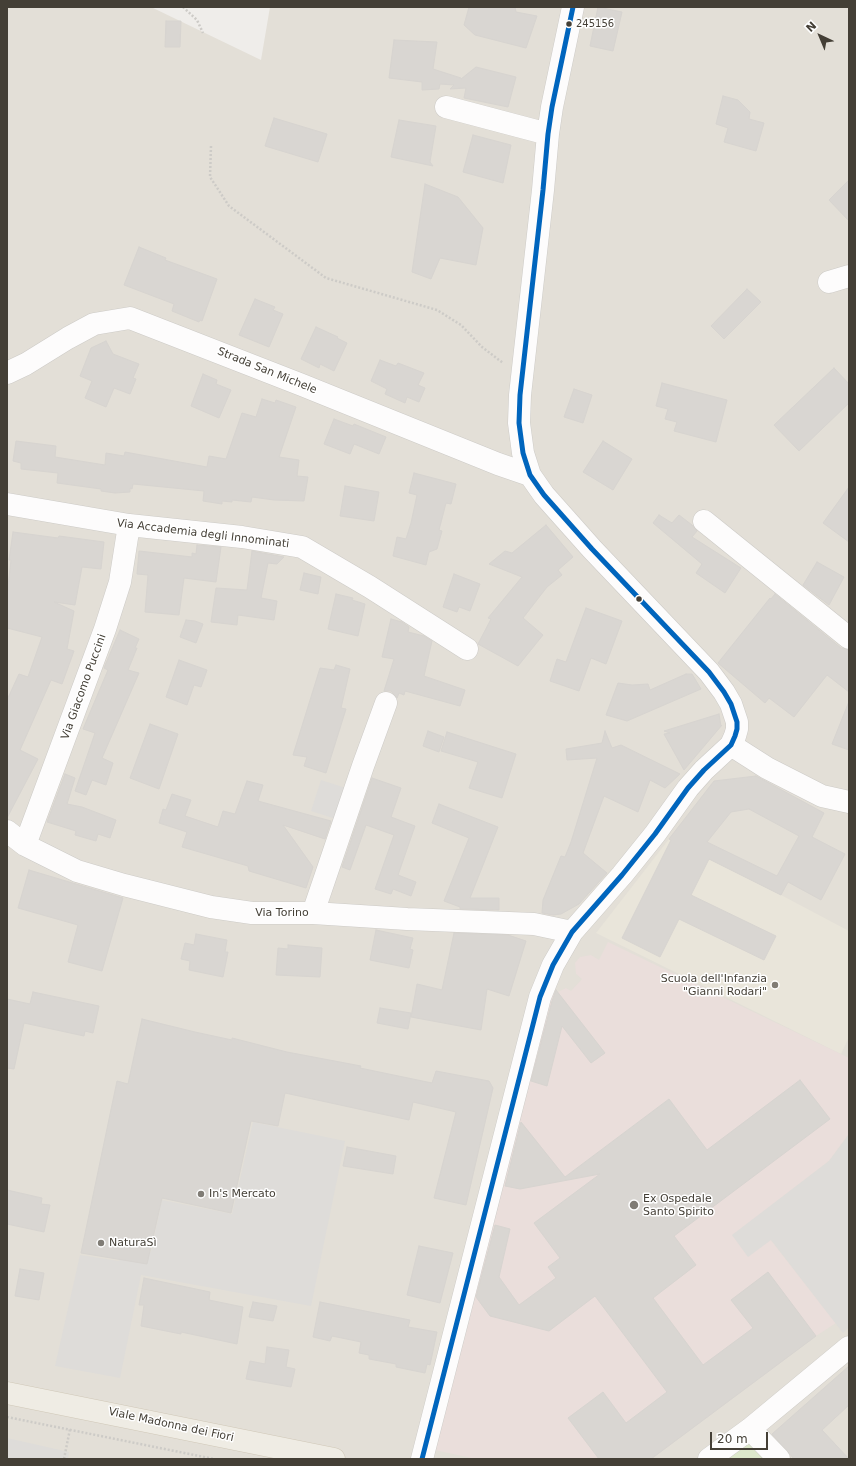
<!DOCTYPE html>
<meta charset="utf-8">
<style>
body{margin:0}
#map{position:relative;width:856px;height:1466px;overflow:hidden;background:#efedea;font-family:"DejaVu Sans",sans-serif}
canvas{display:block}
.frame{position:absolute;inset:0;border:8px solid #443f36;pointer-events:none}
.north{position:absolute;left:800px;top:16px;width:40px;height:40px;-webkit-text-stroke:3px #fff;paint-order:stroke;rotate:316deg;font-size:11px;font-weight:700;line-height:16px;text-align:center;color:#443f36}
.north::after{content:'';display:block;margin:auto;width:14px;height:18px;background:#443f36;clip-path:polygon(50% 0,100% 100%,50% 72%,0 100%)}
.scale{position:absolute;left:710px;top:1432px;width:58px;height:18px;box-sizing:border-box;border:2px solid #443f36;border-top:0;padding-left:5px;font-size:12px;line-height:14px;white-space:nowrap;color:#443f36;-webkit-text-stroke:3px #fff;paint-order:stroke}
</style>
<div id="map">
<canvas width="856" height="1466"></canvas>
<div class="frame"></div>
<div class="north">N</div>
<div class="scale">20 m</div>
</div>
<script>
const c = document.querySelector('canvas').getContext('2d');
c.lineJoin = 'round';
function fill(path, color) { c.fillStyle = color; c.fill(path, 'evenodd'); }
const toPath = rows => new Path2D(rows.map(r => 'M' + r).join(''));
function strokePath(path, color, width, dash) { c.strokeStyle = color; c.lineWidth = width; c.lineCap = dash ? 'butt' : 'round'; c.setLineDash(dash || []); c.stroke(path); }
function drawText(font, color, halo, rows, align = 'center') {
  c.font = font + ' "DejaVu Sans",sans-serif'; c.lineWidth = 3; c.setLineDash([]); c.textBaseline = 'middle'; c.strokeStyle = halo; c.fillStyle = color; for (const [text, x, y, turn = 0] of rows) {
    c.save(); c.translate(x, y); c.rotate((+turn || 0) * Math.PI / 180); c.textAlign = isNaN(turn) ? turn : align; if (halo) c.strokeText(text, 0, 0); c.fillText(text, 0, 0); c.restore();
  }
}
const residential = toPath([
 [7,7,151,7,261,60,270,7,849,7,849,1459,7,1459]
]);
const education = toPath([
 [669,839,781,895,849,931,849,1037,841,1054,596,933]
]);
const medical = toPath([
 [608,942,849,1058,849,1134,829,1161,732,1236,771,1240,836,1323,816,1336,651,1459,476,1459,435,1450,552,995,566,988,571,991,582,979,576,974,575,963,580,957,591,955,599,960]
]);
const green = toPath([
 [751,1439,770,1459,729,1459]
]);
const parking = toPath([
 [321,780,349,789,339,820,311,811],
 [253,1122,345,1141,311,1306,141,1275,120,1378,55,1366,80,1255,119,1261,122,1246,151,1252,162,1200,232,1214],
 [849,1134,849,1327,843,1333,771,1240,748,1257,732,1235,829,1161],
 [7,1438,69,1452,68,1459,7,1459]
]);
const building = toPath([
 [469,7,515,7,516,12,537,16,526,48,475,35,464,25,469,7],
 [598,7,622,12,613,51,590,46,598,7],
 [166,21,181,21,180,47,165,47,166,21],
 [394,40,437,42,433,69,461,78,461,79,476,67,516,77,508,107,464,98,466,88,450,89,454,85,440,84,439,89,422,90,422,82,389,78,394,40],
 [723,96,738,100,750,112,749,119,764,123,756,151,724,142,728,128,716,124,723,96],
 [274,118,327,134,318,162,265,146,274,118],
 [399,120,436,126,430,162,433,166,391,157,399,120],
 [473,135,511,145,503,183,463,172,473,135],
 [849,180,849,221,829,200,849,180],
 [425,184,458,197,483,228,476,265,440,258,431,279,412,272,425,184],
 [139,247,166,258,165,260,217,279,202,321,200,320,199,322,172,311,174,304,124,285,139,247],
 [747,289,761,302,724,339,711,326,747,289],
 [255,299,275,307,273,310,283,314,269,347,239,335,255,299],
 [316,327,338,337,337,338,347,343,334,371,320,364,319,368,301,359,316,327],
 [106,341,113,354,139,364,133,378,136,379,130,394,114,388,106,407,85,398,92,381,80,376,91,348,106,341],
 [380,360,396,366,398,363,424,373,418,385,425,388,419,402,407,397,405,403,385,394,387,389,371,381,380,360],
 [834,368,849,384,849,403,799,451,774,425,834,368],
 [203,374,217,380,216,384,231,390,219,418,191,406,203,374],
 [662,383,727,400,716,442,674,431,677,422,665,419,668,409,656,406,662,383],
 [574,389,592,395,583,423,564,417,574,389],
 [262,399,275,403,276,400,296,407,279,457,299,460,297,476,308,477,304,501,274,500,252,497,251,502,232,500,232,502,222,501,222,504,203,501,204,491,133,484,132,489,130,488,130,492,115,493,101,491,101,489,57,483,58,473,21,469,21,463,13,461,16,441,56,446,55,457,105,465,106,453,124,456,125,452,207,467,209,456,226,459,242,413,256,417,262,399],
 [334,419,353,426,354,424,386,437,379,454,354,444,350,454,324,444,334,419],
 [603,441,632,459,613,490,583,472,603,441],
 [414,473,456,484,451,504,446,503,439,530,442,531,437,549,429,552,426,565,393,556,397,537,406,539,411,523,417,495,409,493,414,473],
 [345,486,379,492,374,521,340,516,345,486],
 [849,487,849,542,823,523,849,487],
 [659,515,672,523,679,515,692,525,697,531,692,537,741,568,725,593,696,573,702,564,653,523,659,515],
 [546,525,573,557,558,570,562,575,547,587,523,618,543,635,518,666,478,644,491,619,488,618,522,577,489,564,505,551,512,553,546,525],
 [13,532,58,538,59,536,104,542,101,569,82,567,75,605,54,602,74,611,67,649,74,651,62,684,51,680,20,750,38,759,7,818,7,700,19,674,28,677,42,637,7,628,7,595,11,560,9,560,13,532],
 [197,545,221,547,216,582,184,578,179,615,145,612,148,575,137,574,139,551,192,557,192,553,196,554,197,545],
 [252,551,284,557,277,564,268,563,261,598,277,601,274,620,238,615,237,625,211,622,216,588,247,590,252,551],
 [817,562,844,577,829,605,803,585,817,562],
 [304,573,321,577,318,594,300,590,304,573],
 [454,574,480,584,470,611,459,607,457,612,443,607,454,574],
 [336,594,353,598,352,600,365,604,358,636,328,629,336,594],
 [775,594,841,648,849,650,849,692,827,675,794,717,769,698,765,703,718,663,770,598,771,599,775,594],
 [586,608,622,621,606,664,591,658,579,691,550,681,557,659,566,662,586,608],
 [391,619,402,622,409,627,408,632,424,636,432,641,424,676,465,690,460,706,405,691,404,695,399,693,397,698,391,691,384,691,394,659,382,657,391,619],
 [186,620,195,621,203,624,196,643,180,637,186,620],
 [120,630,139,639,135,648,137,648,128,670,139,673,102,758,113,763,106,785,92,780,86,795,75,791,95,733,83,729,108,670,104,668,120,630],
 [179,660,207,670,201,687,194,685,187,705,166,697,179,660],
 [336,665,350,669,341,708,346,709,326,773,304,766,307,757,293,755,320,668,334,670,336,665],
 [686,674,692,674,701,689,627,721,606,715,618,683,632,685,648,684,650,690,686,674],
 [848,704,849,704,849,750,832,744,848,704],
 [719,714,721,726,722,725,684,770,664,734,670,733,664,731,719,714],
 [150,724,178,734,159,789,130,778,150,724],
 [428,731,444,737,439,752,423,746,428,731],
 [605,731,612,748,621,745,680,774,665,788,650,780,638,812,604,796,583,853,607,873,579,904,561,914,553,915,542,913,543,900,561,856,565,857,571,842,597,758,567,760,566,749,602,743,605,731],
 [447,732,516,754,502,798,469,788,478,762,441,751,447,732],
 [65,774,75,778,67,804,82,807,116,820,110,838,98,834,96,841,75,835,76,831,47,822,65,774],
 [756,776,824,813,812,837,845,854,821,900,788,882,781,895,709,859,691,895,776,936,764,960,679,919,660,957,622,938,671,840,669,839,714,781,756,776],
 [749,809,799,836,777,876,707,842,731,812,749,809],
 [372,778,401,788,391,817,415,826,398,875,416,882,411,896,393,889,391,894,375,889,394,835,366,825,350,870,342,867,372,778],
 [247,781,263,785,258,801,331,821,325,839,283,825,313,867,306,888,249,871,248,866,182,847,187,832,159,823,163,809,166,810,172,794,191,800,185,816,218,827,223,811,235,814,247,781],
 [439,804,498,827,470,898,499,898,499,910,460,909,460,907,444,901,469,838,432,823,439,804],
 [29,870,123,898,102,971,68,962,78,925,18,908,29,870],
 [376,930,413,938,410,949,413,950,409,968,370,960,376,930],
 [454,933,508,935,526,941,509,996,487,989,481,1030,411,1017,417,984,442,990,454,933],
 [196,934,227,940,225,952,228,952,223,977,189,970,190,961,181,959,185,943,194,945,196,934],
 [288,945,322,948,320,977,276,975,278,948,288,949,288,945],
 [556,990,605,1053,591,1063,562,1026,547,1086,531,1081,552,1001,556,990],
 [33,992,99,1006,93,1033,85,1031,84,1036,24,1023,14,1069,7,1068,7,999,30,1004,33,992],
 [380,1008,411,1013,408,1029,377,1023,380,1008],
 [142,1019,195,1032,232,1040,232,1038,287,1052,361,1066,360,1068,432,1083,436,1071,489,1081,493,1088,466,1205,434,1198,456,1112,413,1102,409,1120,285,1093,278,1126,251,1121,231,1213,162,1198,147,1264,81,1253,117,1081,128,1084,142,1019],
 [800,1080,830,1119,674,1236,696,1265,653,1298,703,1365,753,1328,731,1300,768,1272,816,1336,651,1459,599,1459,568,1418,603,1392,626,1423,667,1392,595,1296,549,1331,490,1316,476,1297,495,1225,510,1229,499,1277,519,1305,556,1278,548,1267,560,1258,534,1223,600,1174,520,1189,505,1186,521,1122,565,1177,669,1099,707,1150,800,1080],
 [347,1147,396,1156,393,1174,343,1166,347,1147],
 [7,1190,42,1198,41,1204,50,1205,44,1232,7,1224,7,1190],
 [419,1246,453,1253,440,1303,407,1295,419,1246],
 [20,1269,44,1273,39,1300,15,1296,20,1269],
 [144,1278,210,1292,209,1300,243,1307,237,1344,181,1332,181,1334,141,1326,144,1305,139,1305,144,1278],
 [253,1302,277,1306,273,1321,249,1317,253,1302],
 [320,1302,410,1320,408,1327,437,1332,430,1365,427,1364,425,1373,396,1367,396,1364,369,1359,369,1355,359,1353,361,1342,332,1336,330,1341,313,1337,320,1302],
 [267,1347,289,1350,286,1367,295,1369,291,1387,246,1379,250,1361,265,1364,267,1347],
 [849,1366,849,1405,822,1430,849,1459,794,1459,772,1434,849,1366]
]);
const path = toPath([
 [183,7,197,20,203,33],
 [211,146,210,177,229,206,326,278,437,310,461,325,482,347,503,363],
 [7,1417,214,1459],
 [64,1459,70,1429]
]);
const minor = toPath([
 [446,107,548,134],
 [829,282,849,276],
 [7,373,26,364,68,338,94,324,130,318,302,385,498,464,530,475],
 [7,504,129,525,242,537,302,547,370,587,467,649],
 [704,521,849,638],
 [731,745,767,768,822,796,849,802],
 [7,831,25,845,77,871,124,885,211,907,252,913,313,913,407,919,534,924,572,932],
 [25,845,105,629,120,582,129,525],
 [313,913,363,766,386,703],
 [750,1429,779,1459],
 [422,1459,540,997,553,965,572,932,622,875,655,834,688,788,704,770,731,745,735,736,737,729,737,722,731,704,724,692,709,672,592,549,544,495,530,475,523,453,519,423,520,395,543,190,548,134,552,107,573,7],
 [709,1459,750,1429,849,1347]
]);
const major = toPath([
 [7,1393,334,1459]
]);
const bus1 = toPath([
 [422,1459,540,997,553,965,572,932,622,875,655,834,688,788,704,770,731,745,735,736,737,729,737,722,731,704,724,692,709,672,592,549,544,495,530,475,523,453,519,423,520,395,543,190,548,134,552,107,573,7]
]);
const markers = [
 [569,24,3.5,"#443f36"],
 [639,599,3.5,"#443f36"],
 [775,985,4,"#807c75"],
 [201,1194,4,"#807c75"],
 [634,1205,5,"#807c75"],
 [101,1243,4,"#807c75"]
];
const busNames = [
 ["245156",576,24]
];
const streetNames = [
 ["Strada San Michele",267,371,22],
 ["Via Accademia degli Innominati",203,534,7],
 ["Via Giacomo Puccini",84,687,-70],
 ["Via Torino",282,913],
 ["Viale Madonna dei Fiori",171,1425,12]
];
const poiNames = [
 ["Scuola dell'Infanzia",767,979,"right"],
 ["\"Gianni Rodari\"",767,992,"right"],
 ["In's Mercato",209,1194],
 ["Ex Ospedale",643,1199],
 ["Santo Spirito",643,1212],
 ["NaturaSì",109,1243]
];
fill(residential, '#e3dfd7');
fill(education, '#e9e5da');
fill(medical, '#eadedb');
fill(green, '#dde8cb');
fill(parking, '#dedcd9');
fill(building, '#d9d6d2');
strokePath(building, '#d7d4d0', 1);
strokePath(minor, '#cdcbc7', 23);
strokePath(major, '#d0c8b8', 23);
strokePath(path, '#cdcbc7', 2.5, [2, 2]);
strokePath(minor, '#fdfcfc', 22);
strokePath(major, '#efece4', 22);
strokePath(bus1, '#0065bd', 5);
for (const [x, y, r, color] of markers) { const dot = new Path2D(); dot.arc(x, y, r, 0, 2 * Math.PI); c.fillStyle = color; c.fill(dot); strokePath(dot, '#fff', 1.5); }
drawText('10px', '#443f36', '#fff', busNames, 'left');
drawText('11px', '#443f36', '#fff', streetNames);
drawText('11px', '#443f36', '#fff', poiNames, 'left');
</script>
